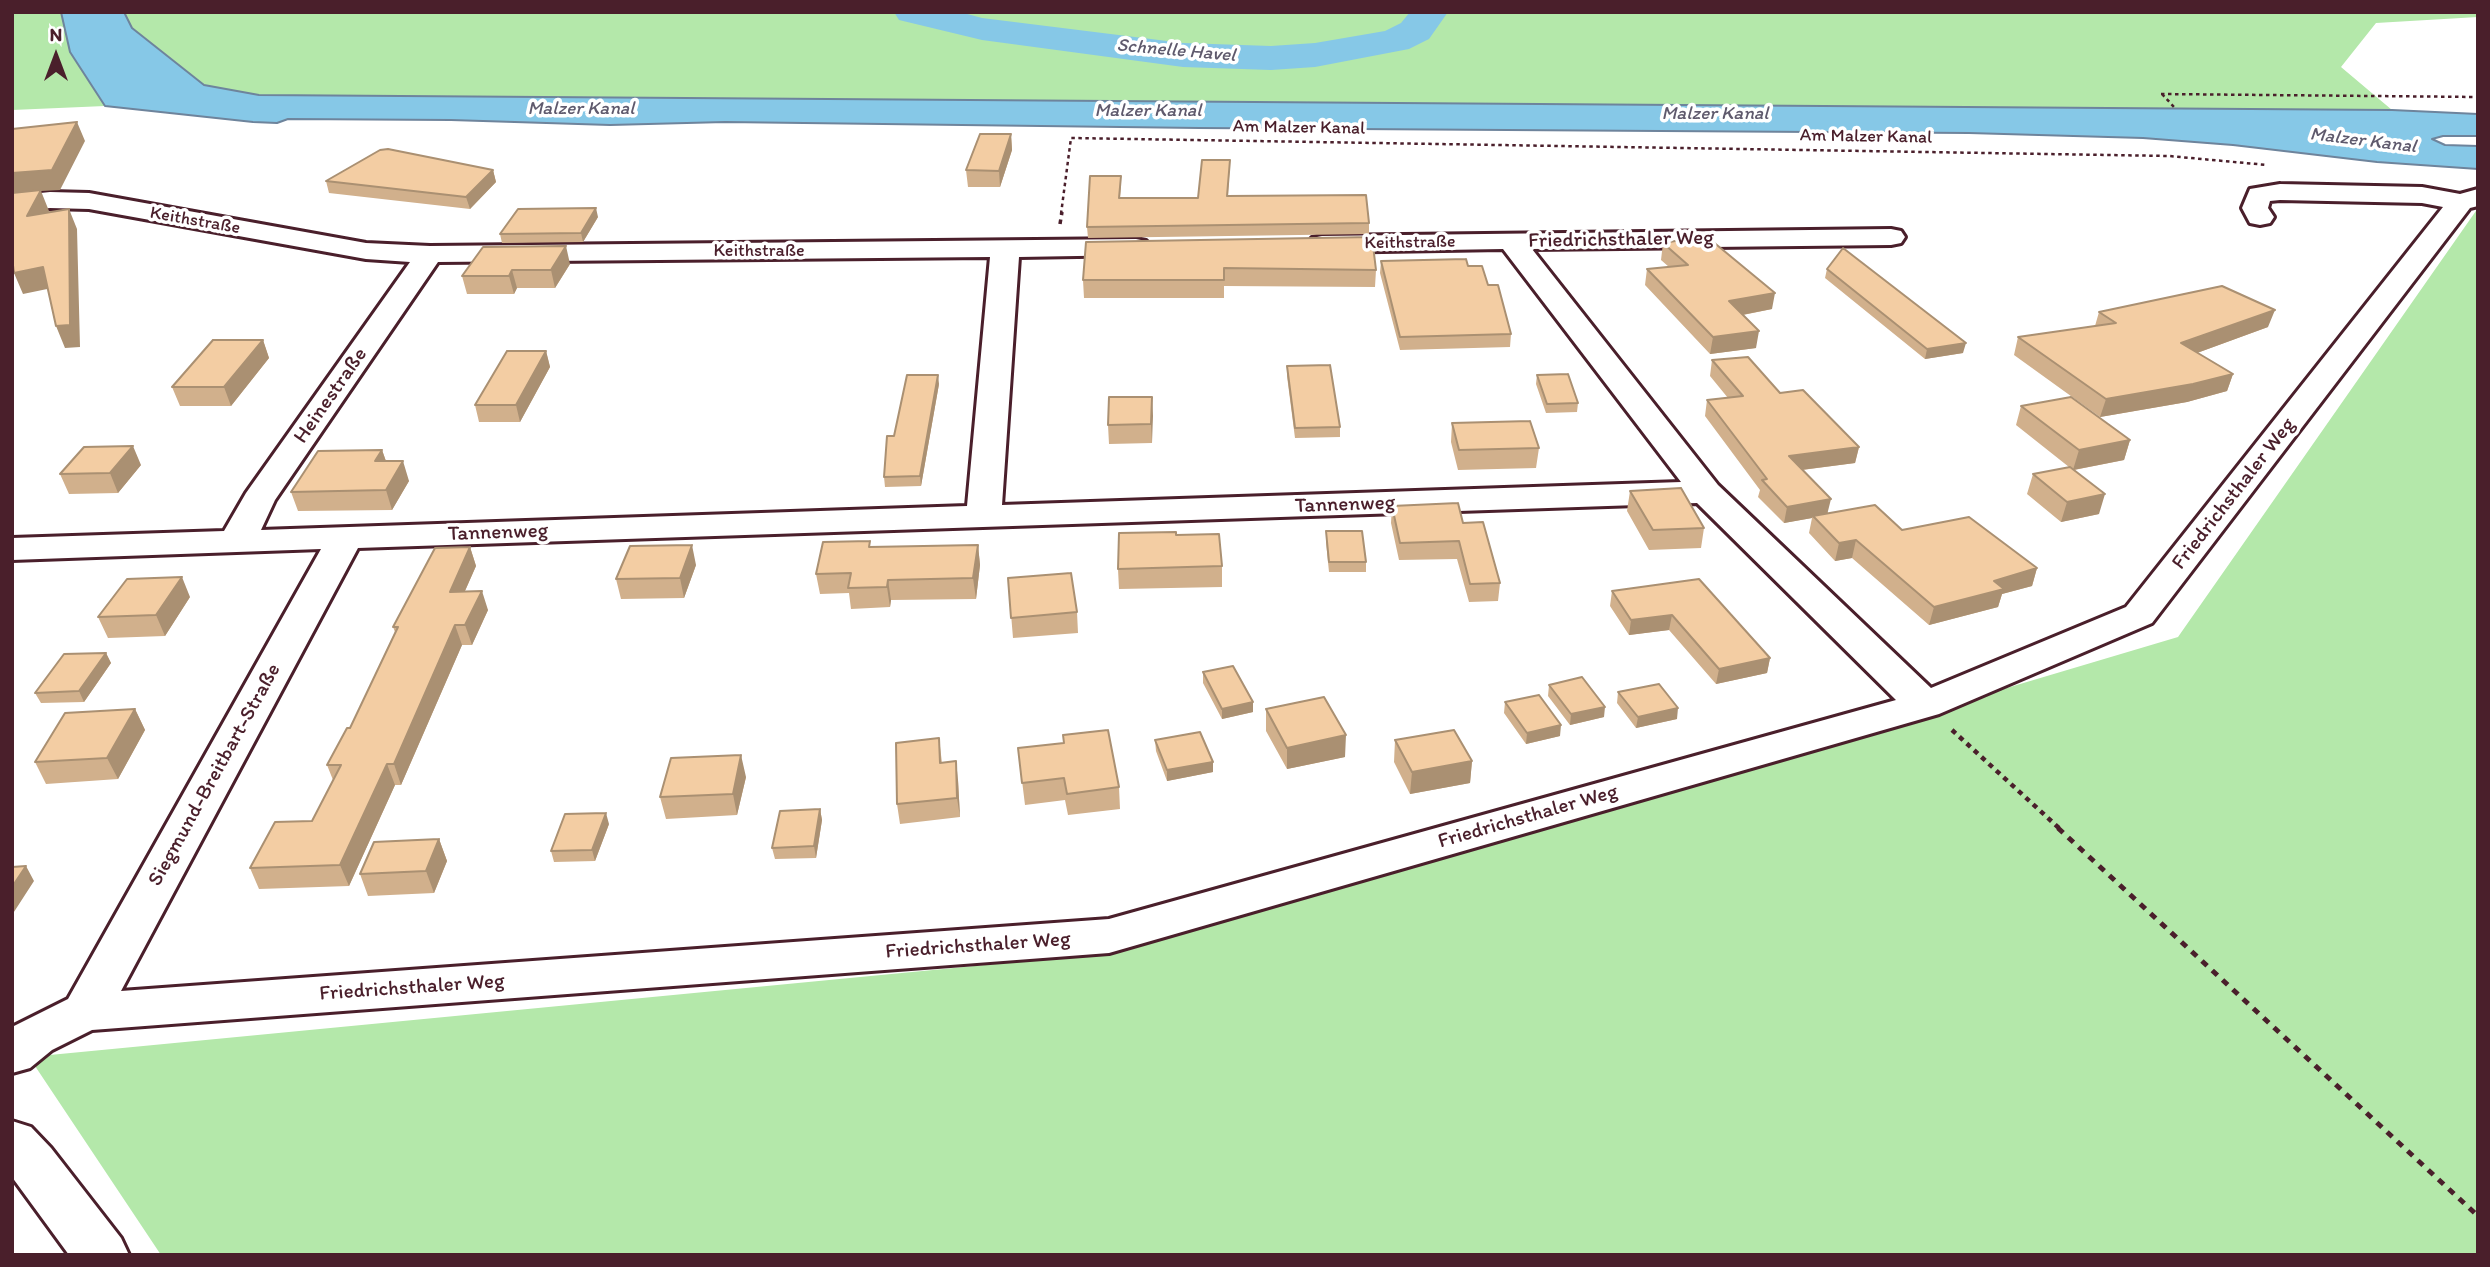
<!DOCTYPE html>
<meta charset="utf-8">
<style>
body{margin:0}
#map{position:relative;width:2490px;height:1267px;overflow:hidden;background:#fff;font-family:Itim,sans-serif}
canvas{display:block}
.frame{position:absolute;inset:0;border:14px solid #4a1f2b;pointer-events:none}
.north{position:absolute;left:21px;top:21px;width:70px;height:70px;-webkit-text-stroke:5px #fff;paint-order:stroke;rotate:0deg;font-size:19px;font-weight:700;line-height:28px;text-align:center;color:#4a1f2b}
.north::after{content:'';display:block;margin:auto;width:24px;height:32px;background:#4a1f2b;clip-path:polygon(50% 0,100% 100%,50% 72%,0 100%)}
</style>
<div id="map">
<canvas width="2490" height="1267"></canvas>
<div class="frame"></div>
<div class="north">N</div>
</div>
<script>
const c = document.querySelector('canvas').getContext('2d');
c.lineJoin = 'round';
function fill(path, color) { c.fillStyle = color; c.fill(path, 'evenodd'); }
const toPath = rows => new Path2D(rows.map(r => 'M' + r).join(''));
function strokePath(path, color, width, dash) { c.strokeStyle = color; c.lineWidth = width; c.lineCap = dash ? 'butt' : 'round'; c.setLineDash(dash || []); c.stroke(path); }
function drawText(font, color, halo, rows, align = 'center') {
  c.font = font + ' Itim,sans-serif'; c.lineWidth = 7; c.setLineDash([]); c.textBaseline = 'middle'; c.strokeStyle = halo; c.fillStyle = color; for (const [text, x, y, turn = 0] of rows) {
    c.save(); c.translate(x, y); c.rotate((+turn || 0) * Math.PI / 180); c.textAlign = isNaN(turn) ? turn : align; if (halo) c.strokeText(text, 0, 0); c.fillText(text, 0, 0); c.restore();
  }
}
const green = toPath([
 [12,12,61,12,70,52,105,106,12,110],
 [124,12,2478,12,2478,17,2376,23,2341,67,2392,110,259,95,204,85,132,28],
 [2478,208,2478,1255,161,1255,29,1057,1120,952,2178,637]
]);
const water = toPath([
 [61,12,124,12,132,28,204,85,259,95,2392,110,2478,114,2478,136,2443,136,2432,139,2445,145,2478,146,2478,169,2377,162,2233,145,2143,138,1969,133,1199,128,725,122,610,125,451,120,288,119,277,123,253,122,105,106,70,52,61,12]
]);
const river = toPath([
 [894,12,960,12,982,18,1183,43,1271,46,1315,43,1385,31,1401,23,1410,12,1448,12,1429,39,1409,49,1315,67,1271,70,1183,67,982,40,899,20,894,12]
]);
const pathFar3 = toPath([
 [2161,94,2478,97],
 [2162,94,2174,107],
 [1061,214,1071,138,2169,156,2267,165]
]);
const pathFar2 = toPath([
 [1060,224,1062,212]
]);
const pathFar1 = toPath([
 [1952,730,2060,829]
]);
const path = toPath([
 [2058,828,2478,1216]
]);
const minor = toPath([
 [2280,184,2422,187,2460,194,2478,189,2478,206,2470,208,2152,623,1939,714,1109,953,92,1030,52,1050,30,1068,12,1073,12,1027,68,999,321,549,12,560,12,538,224,531,246,493,410,262,366,259,89,209,50,208,12,212,12,196,50,192,89,193,366,243,430,246,1136,239,1146,241,1150,247,1146,253,1136,255,1019,257,1002,505,1681,482,1503,249,1322,252,1312,250,1308,244,1312,238,1322,236,1891,229,1901,231,1905,237,1901,243,1891,245,1532,249,1718,485,1931,688,2126,607,2443,207,2422,203,2280,200,2270,201,2268,208,2274,217,2270,223,2260,225,2250,223,2242,208,2250,189,2280,184],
 [990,257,967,506,261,530,275,500,438,262,990,257],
 [1697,503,1896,700,1109,919,121,991,358,548,1697,503],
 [12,1121,31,1127,51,1148,121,1238,129,1255,69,1255,12,1177,12,1121]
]);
const wall = toPath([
 [1011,134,1012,150,1000,187,968,187,966,170],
 [1230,160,1228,196,1369,223,1369,234,1088,238,1087,227,1121,186,1120,198,1198,198],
 [493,170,496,182,470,209,329,193,326,181],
 [598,217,583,242,502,243,500,234],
 [1086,242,1376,270,1375,287,1224,286,1224,298,1084,298,1083,280],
 [1663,243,1772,309,1743,315,1756,348,1710,354,1645,285,1647,269,1669,267,1661,260],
 [1381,261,1468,266,1488,285,1511,334,1510,347,1400,350,1380,273],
 [570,264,555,288,517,288,514,294,467,294,462,276],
 [1827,269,1963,353,1925,359,1825,278],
 [2099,312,2268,327,2197,353,2233,374,2227,391,2187,402,2100,417,2014,355,2018,337,2095,326],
 [263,340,269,358,231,406,180,406,172,387],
 [546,351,550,367,520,422,479,422,475,405],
 [1712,360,1780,393,1859,447,1855,463,1802,470,1828,513,1902,530,2037,568,2032,586,2002,594,1998,607,1929,625,1852,558,1835,561,1809,533,1812,518,1784,523,1758,497,1760,490,1705,416,1707,400,1728,398,1710,376],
 [1287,366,1340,427,1340,437,1295,438,1287,376],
 [1537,375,1578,403,1577,412,1546,413,1536,384],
 [939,384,921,486,885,487,884,477,894,436],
 [1152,397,1152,443,1109,444,1108,425],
 [2021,406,2130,440,2124,460,2074,470,2099,514,2061,522,2027,494,2033,474,2069,467,2016,425],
 [1452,423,1539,448,1536,468,1458,470,1451,442],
 [382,450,386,461,409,481,392,510,298,511,291,492],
 [141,465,118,493,69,494,60,474],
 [1630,491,1704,528,1701,548,1649,550,1627,511],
 [1392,506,1463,523,1500,583,1498,601,1469,602,1457,559,1399,560,1391,523],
 [1326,531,1366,562,1366,572,1329,572,1326,542],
 [1176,535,1222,566,1222,587,1119,589,1118,569],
 [978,545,980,565,976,599,891,600,890,607,851,609,849,593,820,594,816,574,871,547],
 [470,547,476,566,465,591,488,610,472,645,462,645,401,785,395,785,349,886,259,889,250,868,312,821,333,780,327,765,350,728,395,632,393,627],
 [696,565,684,598,621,599,616,579],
 [1008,578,1077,612,1078,633,1013,638],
 [1699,579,1770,658,1767,673,1716,684,1669,630,1629,635,1610,606,1612,591],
 [190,597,165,636,108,638,98,617],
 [106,653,111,663,84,702,41,703,35,693],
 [1203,672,1253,712,1222,719,1203,683],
 [1549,685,1604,717,1570,725,1548,696],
 [1618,692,1677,719,1636,728,1617,703],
 [1505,702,1560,736,1526,744,1504,713],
 [135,709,145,730,118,779,46,784,35,762],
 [1266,709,1345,757,1287,769,1266,731],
 [939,738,942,763,958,780,960,817,900,824,897,804],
 [1155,740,1213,772,1167,781,1156,751],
 [1395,740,1472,761,1470,783,1410,794,1394,762],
 [1018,748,1119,787,1120,809,1068,815,1065,800,1025,805],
 [746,777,737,815,666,819,660,797],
 [820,809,822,820,816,858,775,859,772,848],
 [609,824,595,861,554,862,551,851],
 [439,839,447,861,434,893,368,896,360,874]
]);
const shadedWall = toPath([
 [77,122,85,141,60,190,41,191,49,211,36,237,12,193,12,173],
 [1011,134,1012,150,1000,187,999,171],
 [493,170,496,182,470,209,466,197],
 [596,208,598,217,583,242,581,233],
 [69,209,77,229,80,347,65,348,56,326],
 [566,246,570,264,555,288,551,270],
 [43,267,52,288,23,294,14,273],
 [512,270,517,288,514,294,509,276],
 [1775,293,1772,309,1726,318,1729,301],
 [2275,310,2268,327,2175,361,2181,343],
 [1759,331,1756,348,1710,354,1713,337],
 [263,340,269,358,231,406,224,387],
 [1966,343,1963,353,1925,359,1927,349],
 [546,351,550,367,520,422,516,405],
 [2233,374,2227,391,2187,402,2100,417,2106,399],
 [938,375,939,384,921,486,920,476],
 [1152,397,1153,416,1152,443,1151,424],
 [2130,440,2124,460,2073,470,2079,450],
 [133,446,141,465,118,493,110,473],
 [1859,447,1855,463,1785,472,1789,456],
 [382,450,389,470,375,461],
 [403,461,409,481,392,510,386,490],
 [2105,494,2099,514,2061,522,2067,502],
 [1831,499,1827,515,1813,516,1812,518,1784,523,1787,507],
 [1856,540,1852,558,1835,561,1839,543],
 [692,545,696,565,684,598,680,578],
 [978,545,980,565,976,599,973,578],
 [470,547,476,566,456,611,450,592],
 [2037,568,2032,586,2002,594,1998,607,1929,625,1934,607,1994,581],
 [182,577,190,597,165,636,156,615],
 [888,580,891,600,890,607,887,587],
 [482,591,488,610,472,645,465,625],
 [1672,615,1669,630,1629,635,1631,620],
 [455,625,462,645,401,785,394,764],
 [106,653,111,663,84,702,79,691],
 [1770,658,1767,673,1716,684,1719,669],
 [1253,702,1253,712,1222,719,1222,709],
 [1605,707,1604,717,1570,725,1571,714],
 [1678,708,1677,719,1636,728,1638,717],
 [135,709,145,730,118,779,107,758],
 [1561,725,1560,736,1526,744,1527,733],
 [1346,735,1345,757,1287,769,1287,748],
 [741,755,746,777,737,815,733,794],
 [956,761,958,780,960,817,957,798],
 [1472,761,1470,783,1410,794,1412,772],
 [1213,762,1213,772,1167,781,1167,770],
 [387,764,395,785,349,886,340,865],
 [820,809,822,820,816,858,814,846],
 [606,813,609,824,595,861,592,850],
 [439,839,447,861,434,893,426,871],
 [26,866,34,881,12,915,12,887]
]);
const building = toPath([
 [77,122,52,170,12,173,12,129,77,122],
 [980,134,1011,134,999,171,966,170,980,134],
 [388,149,493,170,466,197,326,181,380,150,388,149],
 [1202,160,1230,160,1227,196,1366,195,1369,223,1087,227,1090,176,1121,176,1119,198,1198,198,1202,160],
 [41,190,27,216,69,209,70,325,56,326,43,267,14,273,12,258,12,193,41,190],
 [596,208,581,233,500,234,518,209,596,208],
 [1706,236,1775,293,1729,301,1759,331,1713,337,1647,269,1688,265,1663,243,1706,236],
 [1372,237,1376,270,1224,268,1224,280,1083,280,1086,242,1372,237],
 [566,246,551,270,512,270,509,276,462,276,483,247,566,246],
 [1843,248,1966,343,1927,349,1827,269,1843,248],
 [1466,259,1468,266,1482,266,1488,285,1498,285,1511,334,1400,337,1381,261,1466,259],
 [2222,286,2275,310,2181,343,2233,374,2193,384,2106,399,2018,337,2116,323,2099,312,2222,286],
 [213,340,263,340,224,387,172,387,213,340],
 [507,351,546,351,516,405,475,405,507,351],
 [1748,357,1780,393,1803,390,1859,447,1789,456,1831,499,1787,507,1762,480,1767,479,1707,400,1743,396,1712,360,1748,357],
 [1330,365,1340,427,1295,428,1287,366,1330,365],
 [1568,374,1578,403,1547,404,1537,375,1568,374],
 [907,375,938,375,920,476,884,477,887,436,894,436,907,375],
 [1109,397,1152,397,1151,424,1108,425,1109,397],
 [2071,397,2130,440,2079,450,2021,406,2071,397],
 [1530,421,1539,448,1459,450,1452,423,1530,421],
 [133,446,110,473,60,474,84,447,133,446],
 [382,450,375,461,403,461,386,490,291,492,318,451,382,450],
 [2070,467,2105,494,2067,502,2033,474,2070,467],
 [1681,488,1704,528,1653,530,1630,491,1681,488],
 [1458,503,1463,523,1483,522,1500,583,1470,584,1459,541,1400,543,1392,506,1458,503],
 [1875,505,1902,530,1969,517,2037,568,1994,581,2004,589,1934,607,1856,540,1839,543,1813,516,1875,505],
 [1326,531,1362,531,1366,562,1329,562,1326,531],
 [1176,532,1176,535,1219,534,1222,566,1118,569,1119,533,1176,532],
 [870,541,869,547,978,545,973,578,888,580,887,587,848,588,851,573,816,574,823,542,870,541],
 [692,545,680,578,616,579,630,546,692,545],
 [470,547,450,592,482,591,465,625,455,625,394,764,387,764,340,865,250,868,275,822,312,821,341,765,327,765,347,728,350,728,398,627,393,627,435,548,470,547],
 [1071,573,1077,612,1011,618,1008,578,1071,573],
 [182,577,156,615,98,617,127,579,182,577],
 [1699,579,1770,658,1719,669,1672,615,1631,620,1612,591,1699,579],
 [106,653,79,691,35,693,64,654,106,653],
 [1233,666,1253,702,1222,709,1203,672,1233,666],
 [1582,677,1605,707,1571,714,1549,685,1582,677],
 [1659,684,1678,708,1638,717,1618,692,1659,684],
 [1539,695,1561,725,1527,733,1505,702,1539,695],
 [1324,697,1346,735,1287,748,1266,709,1324,697],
 [135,709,107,758,35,762,65,713,135,709],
 [1108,730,1119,787,1067,794,1064,778,1022,783,1018,748,1064,743,1063,735,1108,730],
 [1454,730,1472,761,1412,772,1395,740,1454,730],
 [1200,732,1213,762,1167,770,1155,740,1200,732],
 [939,738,940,763,956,761,957,798,897,804,896,743,939,738],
 [741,755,733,794,660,797,671,758,741,755],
 [820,809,814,846,772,848,780,811,820,809],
 [606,813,592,850,551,851,565,814,606,813],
 [439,839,426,871,360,874,374,842,439,839],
 [26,866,12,887,12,867,26,866]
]);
const farStreetnames = [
 ["Am Malzer Kanal",1299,128,1],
 ["Am Malzer Kanal",1866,137,1],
 ["Keithstraße",195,221,10],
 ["Keithstraße",1410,243,-1],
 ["Keithstraße",759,251]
];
const farWaternames = [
 ["Schnelle Havel",1176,51,5],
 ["Malzer Kanal",581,109],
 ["Malzer Kanal",1148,111],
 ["Malzer Kanal",1715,114],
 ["Malzer Kanal",2363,141,7]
];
const streetNames = [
 ["Friedrichsthaler Weg",1621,240,-1],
 ["Heinestraße",331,396,-55],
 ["Friedrichsthaler Weg",2234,494,-52],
 ["Tannenweg",1345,505,-2],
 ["Tannenweg",498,533,-2],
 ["Siegmund-Breitbart-Straße",215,775,-61],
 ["Friedrichsthaler Weg",1528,817,-16],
 ["Friedrichsthaler Weg",978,946,-4],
 ["Friedrichsthaler Weg",412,988,-4]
];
fill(green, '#b4e8aa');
fill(water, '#86c8e7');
strokePath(water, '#6e849c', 2);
fill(river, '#86c8e7');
strokePath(minor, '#4a1f2b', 6);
strokePath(pathFar3, '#4a1f2b', 2.5, [3.5, 3.5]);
strokePath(pathFar2, '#4a1f2b', 3.5, [4.5, 4.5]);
strokePath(pathFar1, '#4a1f2b', 4.5, [5, 5]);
strokePath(path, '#4a1f2b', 5, [7, 7]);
fill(minor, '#fff');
fill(wall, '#d1b08c');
fill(shadedWall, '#aa9072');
fill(building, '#f3cda3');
strokePath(building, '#aa9072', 2);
drawText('18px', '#4a1f2b', '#fff', farStreetnames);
drawText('italic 19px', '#5f5a6d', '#fff', farWaternames);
drawText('21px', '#4a1f2b', '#fff', streetNames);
</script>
